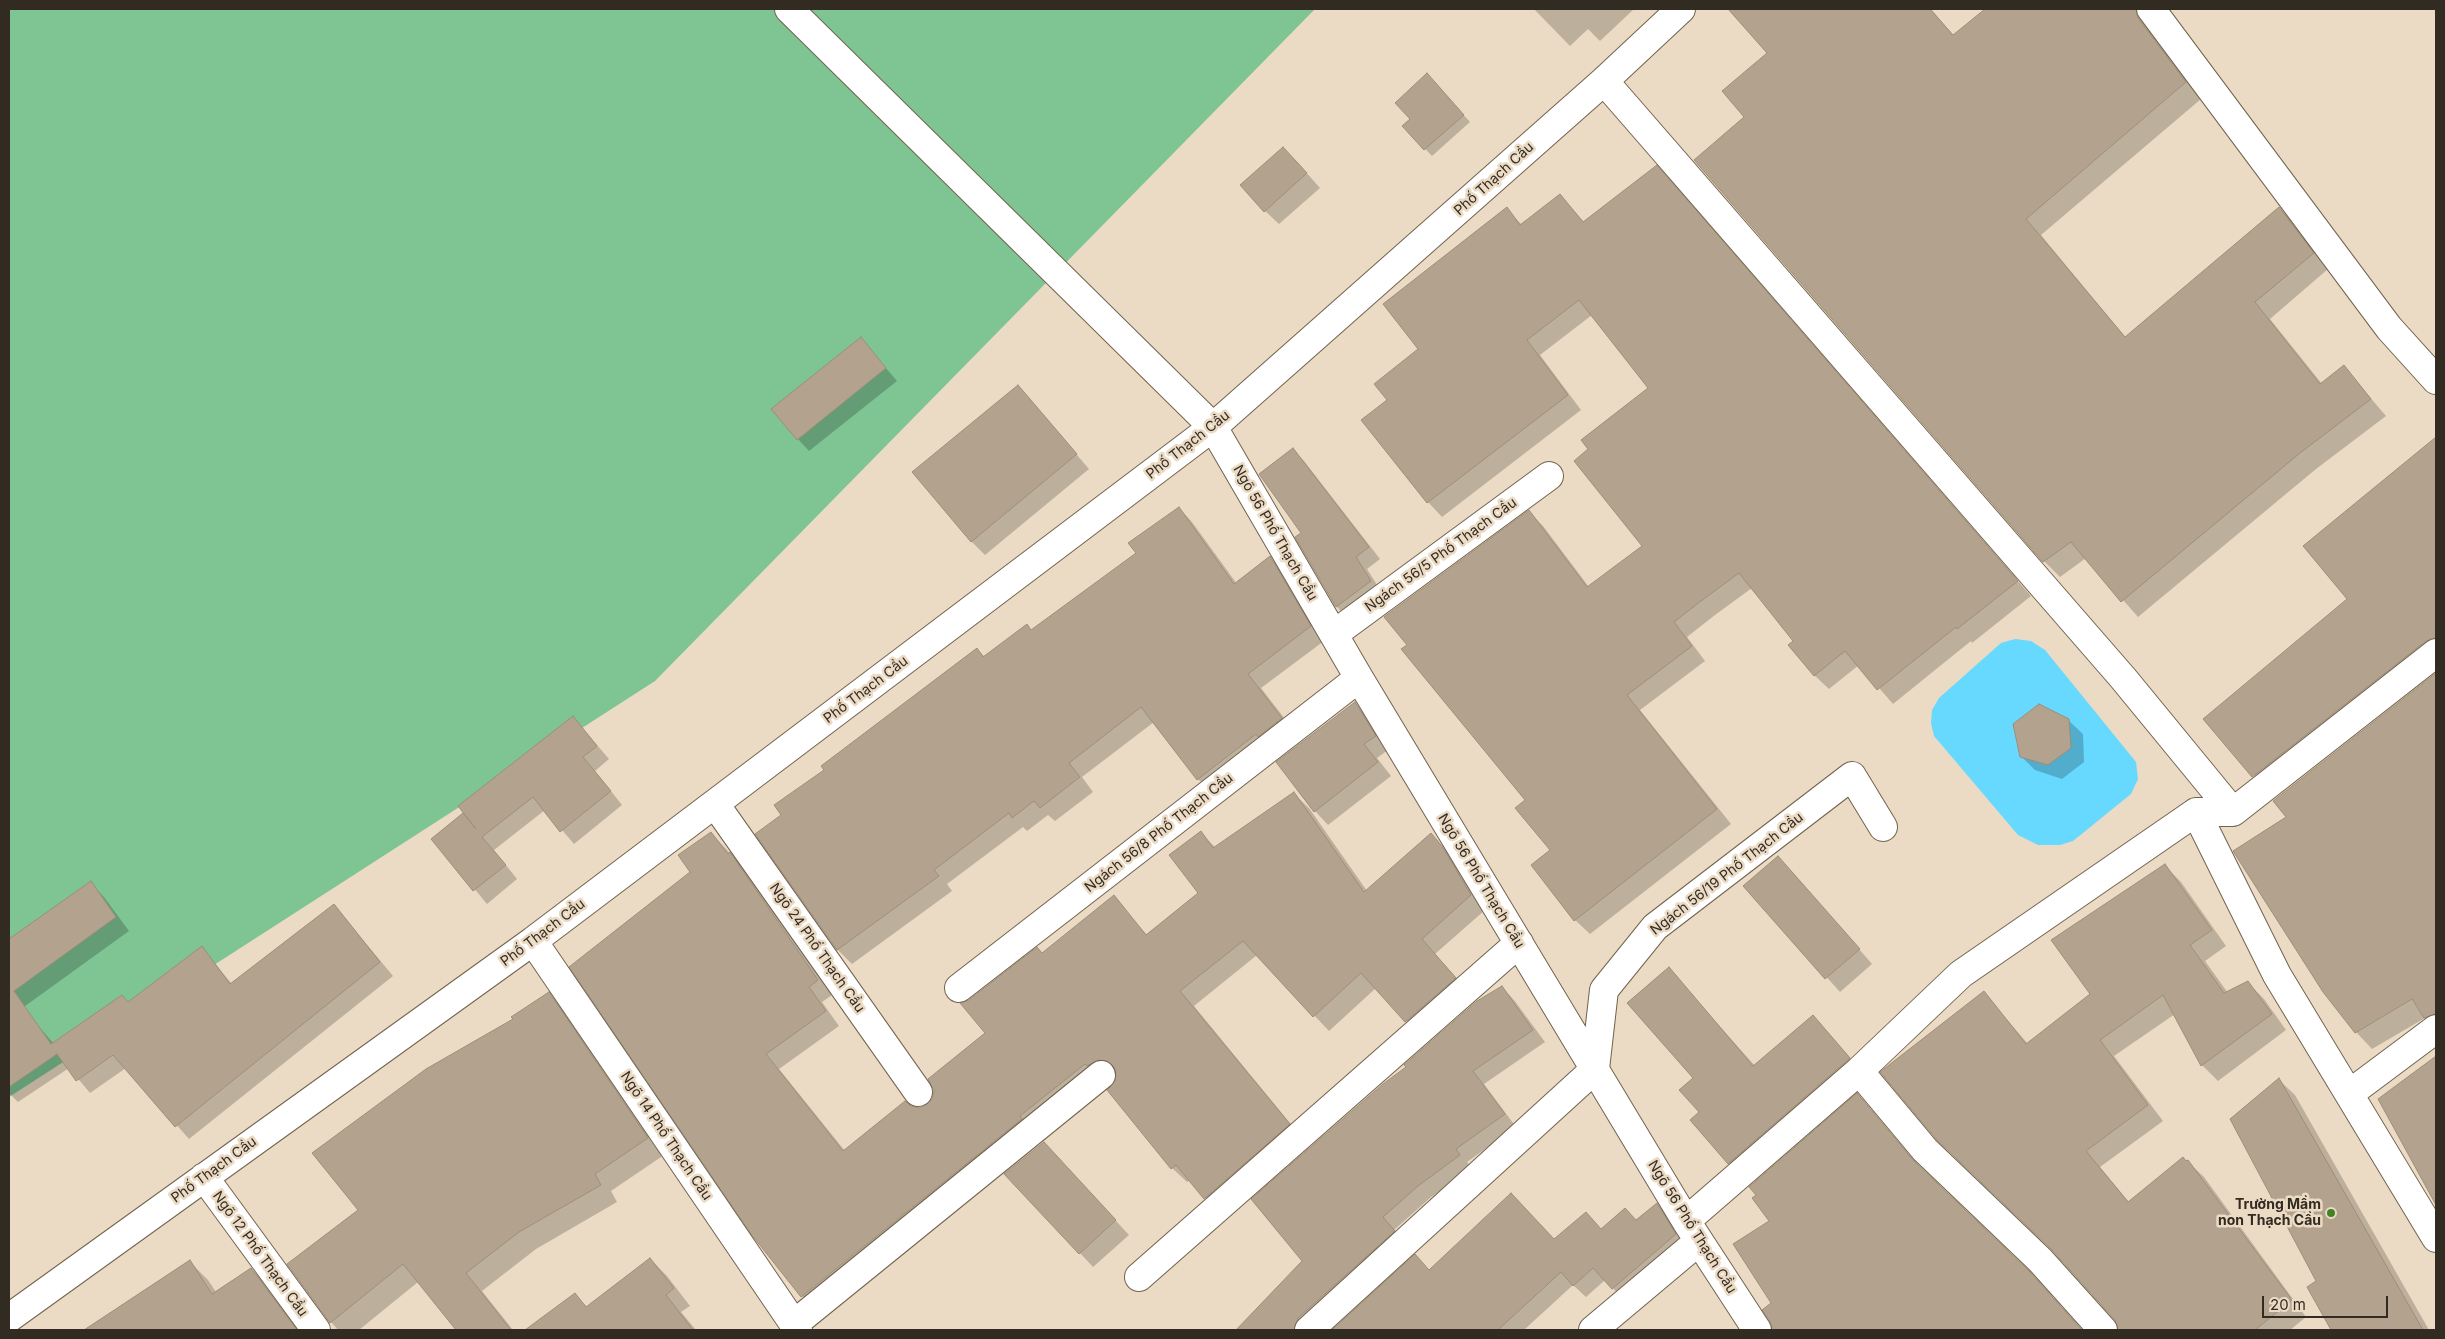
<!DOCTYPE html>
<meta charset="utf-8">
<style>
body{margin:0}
#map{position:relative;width:2445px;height:1339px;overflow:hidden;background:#ecdbc4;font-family:Inter,sans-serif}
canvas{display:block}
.frame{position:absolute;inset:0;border:10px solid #322b22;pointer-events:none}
.scale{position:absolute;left:2262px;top:1296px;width:126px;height:22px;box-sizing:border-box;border:2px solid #322b22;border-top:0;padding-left:6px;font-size:15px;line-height:18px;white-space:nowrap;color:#322b22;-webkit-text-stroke:4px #ecdbc4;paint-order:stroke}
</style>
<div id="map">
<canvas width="2445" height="1339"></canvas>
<div class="frame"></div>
<div class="scale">20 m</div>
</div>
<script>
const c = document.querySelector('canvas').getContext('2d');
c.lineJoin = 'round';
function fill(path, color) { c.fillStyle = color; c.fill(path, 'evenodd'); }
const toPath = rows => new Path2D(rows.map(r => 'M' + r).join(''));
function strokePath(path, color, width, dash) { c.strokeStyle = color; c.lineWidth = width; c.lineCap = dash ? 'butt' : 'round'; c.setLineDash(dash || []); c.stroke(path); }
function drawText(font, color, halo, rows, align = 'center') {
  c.font = font + ' Inter,sans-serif'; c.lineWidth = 5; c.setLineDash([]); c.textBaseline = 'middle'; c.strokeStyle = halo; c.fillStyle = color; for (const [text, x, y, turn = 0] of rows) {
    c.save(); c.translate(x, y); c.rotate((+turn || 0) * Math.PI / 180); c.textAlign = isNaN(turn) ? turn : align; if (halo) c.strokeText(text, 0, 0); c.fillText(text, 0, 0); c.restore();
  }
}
const green = toPath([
 [9,9,1315,9,655,681,9,1097]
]);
const water = toPath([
 [2015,639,2031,641,2045,650,2136,762,2138,779,2131,794,2073,841,2060,845,2038,845,2018,835,1934,736,1931,723,1932,710,1939,698,2001,643]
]);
const shadow = toPath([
 [1534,9,1634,9,1600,41,1588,29,1570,46],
 [1730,9,1931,9,1954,36,1986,9,2137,9,2151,25,2201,99,2041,235,2126,338,2279,208,2295,224,2328,269,2270,319,2322,384,2344,367,2386,416,2316,469,2138,617,2086,558,2060,577,2044,561,1746,117,1768,54],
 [1433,82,1470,122,1432,156,1404,126,1411,119],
 [1297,162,1320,188,1279,224,1265,211],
 [1671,181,2031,596,1972,643,1971,641,1893,704,1859,665,1829,689,1814,675,1795,641,1752,588,1715,615,1687,637,1705,661,1640,710,1731,824,1590,934,1575,920,1532,865,1552,850,1527,800,1408,645,1529,512,1543,526,1589,587,1644,547,1650,388,1592,315,1540,355,1581,410,1442,517,1428,502,1389,400,1507,209,1522,225,1560,195,1584,222],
 [861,339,897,381,809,451,798,439],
 [1018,386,1089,469,985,555,971,541],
 [2436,439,2436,662,2270,792,2205,719,2349,599,2305,546],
 [1293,450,1304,461,1380,559,1367,569,1382,593,1348,618,1337,607,1297,537,1303,533],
 [1179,508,1192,522,1237,584,1270,558,1284,572,1324,641,1261,688,1295,732,1212,793,1198,779,1154,722,1082,777,1093,792,1055,821,1048,815,1027,831,1023,827,947,884,952,891,852,964,838,950,757,834,783,815,826,770,977,649,985,657,1031,631,1138,553],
 [2436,674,2436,1029,2425,1018,2372,1049,2356,1032,2288,818,2274,801],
 [1355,704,1369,718,1388,750,1377,758,1391,776,1328,825,1315,811],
 [573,717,609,759,595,771,622,805,574,844,545,810,494,850,517,879,487,904,433,839,470,822],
 [2068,720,2083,734,2084,762,2062,779,2035,770,2021,756],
 [1294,794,1309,808,1367,891,1431,835,1456,862,1485,910,1435,954,1470,993,1421,1036,1376,988,1329,1031,1257,955,1194,1006,1303,1139,1220,1212,1190,1180,1187,1182,1172,1168,1117,1082,1117,1074,1113,1074,817,1310,802,1296,692,873,711,833,744,868,832,995,822,1002,839,1026,779,1069,845,1151,910,1107,919,1109,928,1106,987,1033,969,1001,1043,954,1113,897,1148,936,1200,893,1201,833,1216,848],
 [2165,866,2181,882,2226,946,2205,961,2228,993,2248,983,2264,999,2286,1030,2218,1081,2202,1065,2175,1014,2114,1056,2163,1121,2100,1167,2129,1202,2188,1162,2204,1177,2306,1317,2290,1330,2119,1330,1984,993,2028,1044,2091,995],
 [1791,871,1872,964,1840,992,1745,886],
 [90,883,104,897,129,931,21,1009,9,997,9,941],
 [334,905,393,976,189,1139,126,1068,90,1093,69,1068,18,1102,9,1093,9,1038,34,1021,54,1044,128,1003,202,948,232,984],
 [1669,969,1755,1066,1813,1016,1866,1076,1746,1180,1729,1163,1700,1113],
 [1502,987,1514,1000,1545,1042,1484,1084,1516,1127,1467,1162,1472,1168,1430,1198,1394,1230,1406,1244,1311,1330,1237,1330,1304,1261,1407,1067],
 [549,994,566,1011,664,1155,611,1191,617,1202,536,1249,482,1291,513,1330,454,1330,456,1328,418,1282,359,1330,338,1330,331,1322,360,1210,514,1020],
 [2436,1057,2436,1202,2379,1099],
 [2279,1080,2295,1095,2429,1330,2333,1330,2309,1287,2318,1281],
 [1857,1095,1927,1175,2044,1288,2082,1330,1950,1330,1834,1185,1813,1199,1885,1330,1773,1330,1764,1310,1772,1304,1771,1221],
 [1057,1157,1129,1235,1093,1267,1006,1174],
 [1657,1204,1669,1217,1687,1247,1625,1301,1605,1280,1586,1297,1573,1285,1524,1330,1334,1330,1415,1256,1430,1271,1637,1222],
 [650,1259,667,1276,690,1306,681,1312,696,1330,527,1330,575,1294,587,1307],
 [189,1261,208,1280,216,1292,251,1269,270,1288,301,1330,86,1330]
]);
const building = toPath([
 [1728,9,1930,9,1953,35,1985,9,2136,9,2138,18,2186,82,2026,219,2125,337,2279,207,2314,253,2255,302,2320,384,2344,365,2371,399,2300,453,2121,602,2071,542,2043,562,1694,160,1744,117,1722,91,1767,53,1728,9],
 [1427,73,1464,115,1424,150,1402,126,1410,119,1395,103,1427,73],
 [1283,147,1307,173,1264,212,1240,185,1283,147],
 [1657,165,2018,581,1957,629,1956,627,1877,690,1845,651,1814,676,1788,645,1793,641,1739,573,1701,601,1674,622,1692,646,1627,695,1717,809,1574,921,1531,865,1550,850,1515,808,1525,800,1401,649,1407,645,1384,617,1529,510,1587,587,1642,546,1574,461,1588,449,1581,440,1648,388,1579,300,1527,340,1568,395,1427,503,1361,420,1387,400,1374,384,1418,349,1383,304,1507,207,1520,225,1560,194,1583,222,1657,165],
 [861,337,886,368,797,440,771,409,861,337],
 [1018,385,1077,454,971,542,912,472,1018,385],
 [2436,437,2436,638,2426,641,2252,777,2203,719,2347,599,2303,546,2436,437],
 [1293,448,1369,547,1356,557,1371,581,1336,607,1295,537,1301,533,1259,474,1293,448],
 [1179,507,1234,584,1270,556,1311,626,1248,674,1282,718,1258,737,1256,734,1197,780,1141,707,1069,763,1080,777,1040,808,1034,801,1012,818,1009,813,934,870,939,876,837,950,755,834,781,815,774,805,824,770,821,766,977,648,983,657,1027,624,1031,630,1136,553,1128,543,1179,507],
 [2436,673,2436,1014,2424,1018,2412,999,2355,1033,2323,992,2233,851,2286,817,2273,801,2436,673],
 [1355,702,1376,736,1364,744,1378,762,1314,812,1276,762,1355,702],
 [2039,704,2069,719,2071,748,2048,765,2020,757,2013,724,2039,704],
 [573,716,597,746,583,757,611,791,560,832,533,797,482,837,506,865,473,891,431,839,463,813,476,829,458,806,573,716],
 [1294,792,1364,892,1431,833,1442,846,1471,895,1422,939,1456,978,1405,1022,1361,973,1313,1017,1243,941,1180,991,1290,1124,1204,1199,1176,1165,1171,1169,1107,1090,1115,1081,1116,1072,1113,1066,1107,1061,1098,1060,1087,1066,1085,1064,1020,1116,1022,1119,801,1297,751,1234,569,967,690,872,678,855,711,832,728,854,730,852,818,980,809,987,826,1011,766,1054,843,1151,905,1101,911,1106,919,1108,927,1104,932,1099,934,1091,928,1079,985,1033,960,1003,969,1000,1037,947,1042,953,1114,895,1146,935,1198,893,1169,855,1201,831,1213,848,1294,792],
 [1778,856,1860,949,1825,979,1743,886,1778,856],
 [2165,864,2212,930,2190,945,2224,993,2248,981,2272,1014,2201,1066,2163,995,2100,1040,2148,1105,2086,1151,2128,1202,2183,1157,2186,1161,2188,1160,2292,1300,2255,1330,2118,1330,2115,1320,2052,1250,1936,1139,1880,1072,1984,991,2026,1044,2090,994,2051,940,2165,864],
 [91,881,116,917,14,991,51,1044,122,995,128,1002,202,946,230,984,334,904,380,962,175,1127,113,1055,76,1081,57,1054,9,1087,9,939,91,881],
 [1669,967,1753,1066,1813,1015,1850,1058,1728,1164,1690,1120,1699,1112,1679,1090,1693,1078,1627,1003,1669,967],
 [1502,986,1533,1030,1473,1071,1505,1114,1456,1149,1460,1155,1418,1186,1383,1217,1395,1231,1298,1318,1294,1330,1236,1330,1302,1261,1251,1199,1383,1084,1406,1067,1404,1065,1477,1001,1502,986],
 [549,992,648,1138,595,1174,601,1185,519,1232,466,1273,511,1330,456,1330,403,1264,330,1323,287,1264,358,1210,312,1153,426,1069,513,1019,511,1017,549,992],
 [2436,1056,2436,1205,2378,1099,2436,1056],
 [2279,1078,2423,1330,2331,1330,2307,1287,2316,1281,2230,1119,2279,1078],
 [1857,1093,1914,1161,2029,1271,2082,1330,1772,1330,1770,1321,1762,1310,1771,1303,1733,1244,1769,1221,1752,1198,1756,1195,1749,1187,1857,1093],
 [1044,1142,1116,1220,1079,1254,1004,1174,1044,1142],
 [1511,1193,1554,1239,1586,1212,1601,1229,1625,1208,1636,1220,1657,1203,1676,1234,1612,1289,1593,1268,1573,1286,1561,1272,1498,1330,1332,1330,1415,1254,1429,1270,1511,1193],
 [650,1258,674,1288,666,1295,693,1330,525,1330,575,1293,586,1307,650,1258],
 [190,1260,212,1294,251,1268,297,1330,84,1330,190,1260]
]);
const minor = toPath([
 [789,9,1213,427,1359,678,1686,1221,1757,1330],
 [2151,9,2389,328,2436,380],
 [1604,81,2123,678,2233,812],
 [1334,634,1549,476],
 [715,804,918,1092],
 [2196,812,2277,975,2436,1238],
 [533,941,798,1330],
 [959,988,1359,678],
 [1859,1071,1925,1150,2040,1260,2103,1330],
 [2349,1094,2436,1029],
 [204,1177,316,1330],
 [1686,1221,1859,1071,1961,974,2196,812,2233,812,2436,653],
 [1139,1277,1519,943],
 [9,1318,533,941,1213,427,1604,81,1681,9],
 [794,1324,1101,1075],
 [1309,1330,1595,1069,1604,990,1655,927,1852,776,1883,827],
 [1593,1330,1699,1241]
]);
const markers = [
 [2331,1213,5,"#418222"]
];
const streetNames = [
 ["Phố Thạch Cầu",1494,179,-42],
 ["Phố Thạch Cầu",1188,445,-38],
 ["Ngõ 56 Phố Thạch Cầu",1275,533,60],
 ["Ngách 56/5 Phố Thạch Cầu",1441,555,-36],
 ["Phố Thạch Cầu",866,690,-37],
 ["Ngách 56/8 Phố Thạch Cầu",1159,833,-38],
 ["Ngách 56/19 Phố Thạch Cầu",1727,874,-38],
 ["Ngõ 56 Phố Thạch Cầu",1481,881,59],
 ["Phố Thạch Cầu",543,933,-37],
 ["Ngõ 24 Phố Thạch Cầu",817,948,55],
 ["Ngõ 14 Phố Thạch Cầu",666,1136,56],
 ["Phố Thạch Cầu",214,1170,-36],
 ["Ngõ 56 Phố Thạch Cầu",1692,1227,58],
 ["Ngõ 12 Phố Thạch Cầu",260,1254,54]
];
const poiNames = [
 ["Trường Mầm",2321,1205],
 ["non Thạch Cầu",2321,1221]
];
fill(green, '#7ec593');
fill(water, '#67d8fe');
fill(shadow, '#0003');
fill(building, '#b3a38e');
strokePath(building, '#9d8e78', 1);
strokePath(minor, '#71634e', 30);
strokePath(minor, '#fff', 28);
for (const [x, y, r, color] of markers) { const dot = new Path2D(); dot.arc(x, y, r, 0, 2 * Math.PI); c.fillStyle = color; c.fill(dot); strokePath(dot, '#ecdbc4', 2); }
drawText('14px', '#322b22', '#ecdbc4', streetNames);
drawText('bold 14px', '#322b22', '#ecdbc4', poiNames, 'right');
</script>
